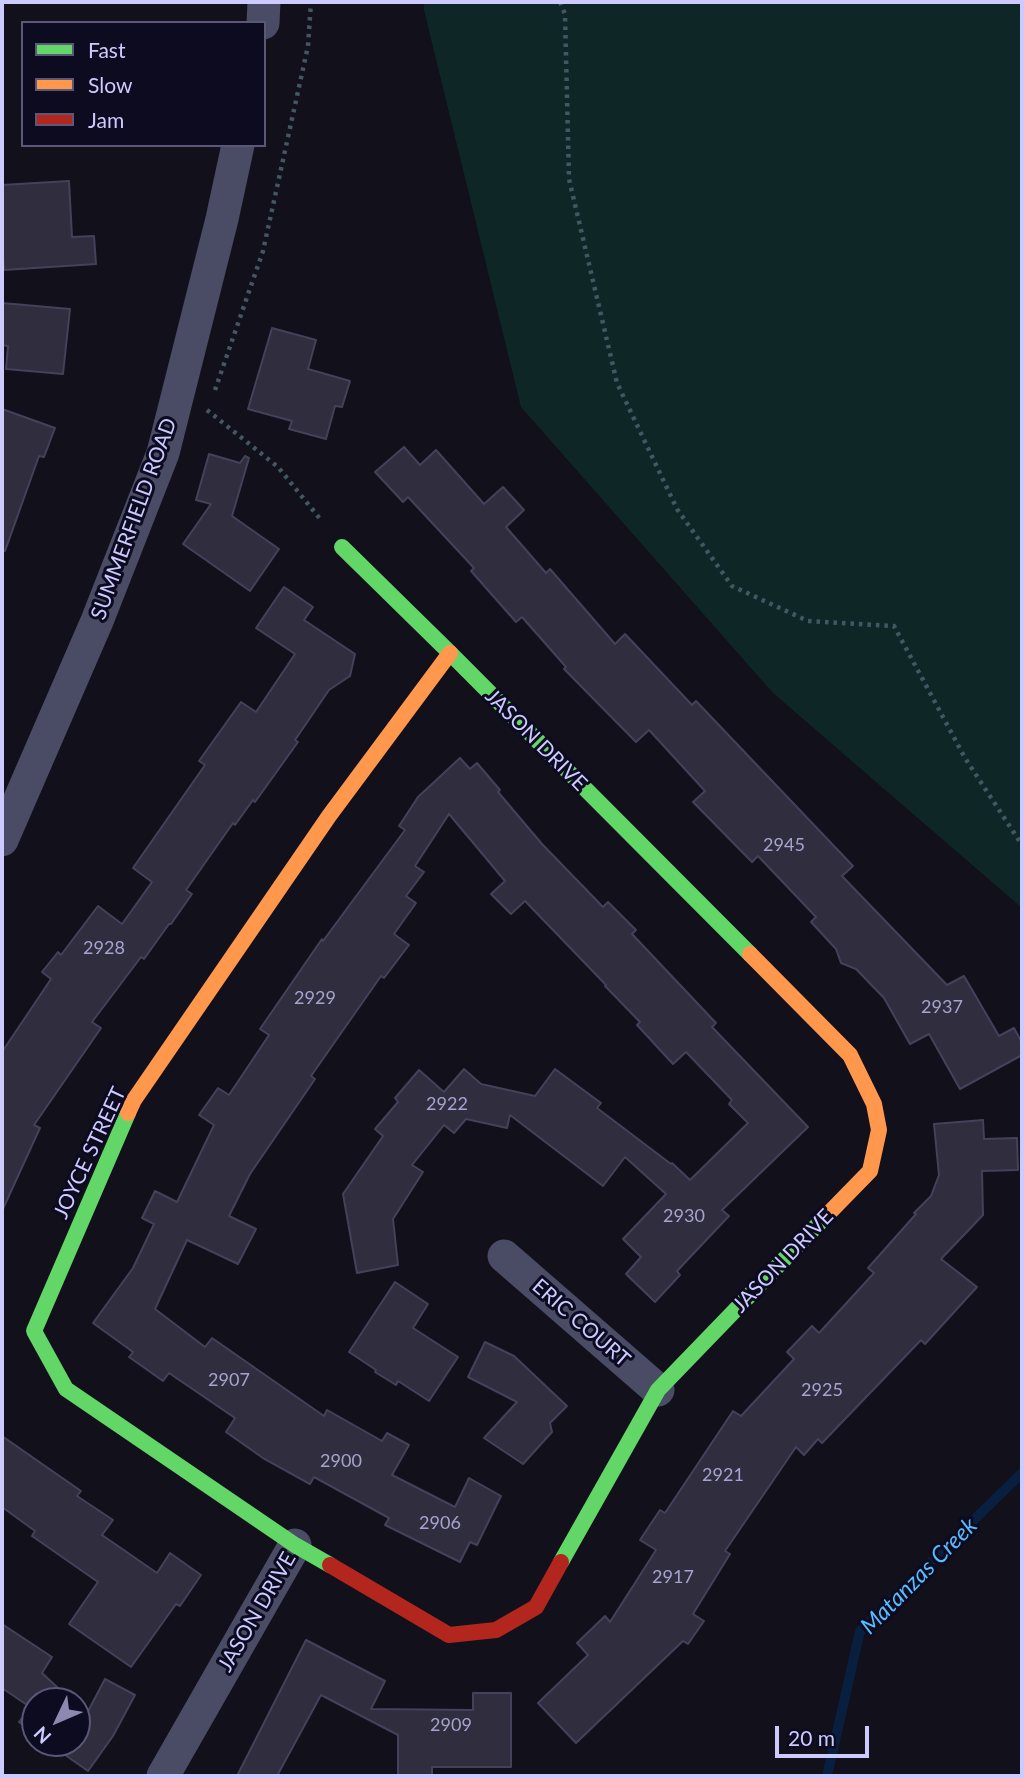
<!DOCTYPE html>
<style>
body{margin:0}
#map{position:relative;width:1024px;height:1778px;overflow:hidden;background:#11101b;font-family:Lato,sans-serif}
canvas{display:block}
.frame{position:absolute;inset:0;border:4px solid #cdcaff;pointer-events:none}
.legend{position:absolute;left:21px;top:21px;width:245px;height:126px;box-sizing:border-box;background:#0d0b20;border:2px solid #5a5779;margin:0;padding:9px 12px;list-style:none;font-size:21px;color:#cdcaff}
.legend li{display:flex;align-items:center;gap:14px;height:35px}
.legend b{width:35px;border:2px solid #5a5779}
.north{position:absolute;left:21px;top:1687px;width:70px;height:70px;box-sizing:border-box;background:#0d0b20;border:2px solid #5a5779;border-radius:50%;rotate:226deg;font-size:19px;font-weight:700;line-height:28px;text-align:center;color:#cdcaff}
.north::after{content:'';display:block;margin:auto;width:24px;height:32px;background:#8b89af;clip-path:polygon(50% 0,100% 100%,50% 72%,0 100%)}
.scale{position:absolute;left:775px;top:1726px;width:94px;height:32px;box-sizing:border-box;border:4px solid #cdcaff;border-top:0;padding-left:9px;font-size:21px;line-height:24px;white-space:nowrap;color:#cdcaff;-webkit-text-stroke:5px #0d0b20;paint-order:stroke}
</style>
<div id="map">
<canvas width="1024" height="1778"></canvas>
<div class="frame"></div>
<ul class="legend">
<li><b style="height:9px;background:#63d668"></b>Fast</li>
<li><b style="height:9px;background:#ff974d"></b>Slow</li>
<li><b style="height:9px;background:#b3261e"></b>Jam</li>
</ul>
<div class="north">N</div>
<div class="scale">20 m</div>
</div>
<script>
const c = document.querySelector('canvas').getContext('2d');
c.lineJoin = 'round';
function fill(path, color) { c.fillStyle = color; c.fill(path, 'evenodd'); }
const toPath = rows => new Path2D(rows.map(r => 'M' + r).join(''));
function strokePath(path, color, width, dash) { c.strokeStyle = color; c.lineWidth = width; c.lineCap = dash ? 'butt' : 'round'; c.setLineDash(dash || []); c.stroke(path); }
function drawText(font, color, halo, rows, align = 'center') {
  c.font = font + ' Lato,sans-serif'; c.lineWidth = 6; c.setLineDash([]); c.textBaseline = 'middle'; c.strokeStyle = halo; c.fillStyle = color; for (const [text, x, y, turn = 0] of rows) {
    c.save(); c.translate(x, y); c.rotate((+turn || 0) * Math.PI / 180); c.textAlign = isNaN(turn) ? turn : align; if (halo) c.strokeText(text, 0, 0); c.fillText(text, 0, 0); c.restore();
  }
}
const green = toPath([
 [424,2,1022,2,1022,908,773,693,521,407,424,10]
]);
const stream = toPath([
 [827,1776,860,1631,1022,1473]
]);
const building = toPath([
 [69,181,72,237,94,236,96,264,4,270,2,241,2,185,69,181],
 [2,303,70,309,63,374,6,369,8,346,2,345,2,303],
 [272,328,316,340,308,369,350,381,342,407,335,406,326,439,289,429,292,421,248,409,272,328],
 [2,409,55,428,44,457,39,456,5,551,2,550,2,409],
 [404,447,420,465,436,450,484,504,503,487,524,510,506,527,546,573,550,569,615,644,625,634,692,705,696,701,853,866,842,876,947,985,964,976,999,1036,1014,1028,1022,1043,1022,1055,960,1089,929,1034,910,1044,884,998,856,969,841,963,836,949,811,922,816,917,758,856,752,862,693,802,705,791,649,730,636,742,564,669,566,667,522,617,516,622,471,571,474,568,408,497,403,502,375,472,404,447],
 [209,454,240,463,245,456,249,458,232,516,279,549,250,591,183,544,211,504,196,500,209,454],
 [284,587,313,607,304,620,355,654,350,676,329,690,295,740,298,742,255,802,253,800,235,825,233,823,186,890,192,894,171,924,169,924,144,959,141,957,92,1022,101,1028,34,1125,40,1128,2,1211,2,1052,51,979,42,972,58,952,61,955,98,906,122,924,152,882,133,868,205,765,199,761,241,702,256,712,295,654,256,628,284,587],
 [460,758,470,769,477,763,500,790,498,792,542,844,603,907,608,902,636,930,632,934,716,1023,712,1027,808,1127,722,1210,729,1216,677,1271,680,1275,655,1302,626,1274,641,1257,623,1239,666,1194,625,1157,603,1186,510,1115,507,1128,466,1119,454,1133,444,1125,412,1165,423,1172,393,1219,398,1265,357,1273,343,1194,383,1136,375,1129,398,1102,395,1098,419,1070,444,1092,464,1069,481,1084,535,1096,555,1069,601,1103,597,1108,671,1164,672,1163,690,1180,748,1123,729,1104,732,1100,686,1052,673,1064,637,1025,640,1022,605,986,606,985,525,901,511,914,491,894,505,881,449,814,415,866,424,872,406,896,416,903,394,934,409,945,384,978,381,976,311,1076,315,1079,250,1174,229,1216,256,1229,238,1264,187,1240,155,1309,205,1347,212,1338,324,1416,327,1410,382,1441,387,1433,409,1445,392,1475,455,1507,469,1478,501,1496,477,1545,470,1542,460,1562,385,1525,389,1518,314,1477,310,1484,263,1458,226,1432,235,1418,169,1373,163,1381,129,1357,133,1352,93,1323,133,1268,154,1224,142,1218,155,1191,177,1202,214,1125,199,1115,218,1088,229,1095,269,1035,260,1029,322,939,323,941,405,830,399,826,418,797,460,758],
 [983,1120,984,1139,1017,1138,1018,1170,982,1171,983,1215,941,1259,977,1287,925,1344,921,1340,822,1443,818,1439,804,1455,796,1447,725,1551,730,1554,693,1614,704,1621,688,1644,683,1641,576,1743,538,1703,588,1655,577,1643,605,1616,610,1622,656,1550,640,1540,660,1510,665,1513,733,1411,741,1416,794,1359,787,1352,812,1326,819,1333,874,1273,868,1268,916,1214,914,1213,931,1196,939,1175,934,1124,983,1120],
 [395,1282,428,1304,413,1328,458,1357,429,1401,398,1381,396,1385,375,1372,376,1370,349,1352,395,1282],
 [485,1342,514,1356,567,1406,550,1423,552,1432,523,1464,484,1438,517,1402,468,1377,485,1342],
 [2,1436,81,1491,77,1496,113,1520,102,1535,157,1573,170,1553,201,1575,180,1606,176,1604,131,1667,69,1624,98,1582,32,1536,35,1531,2,1507,2,1436],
 [2,1624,52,1657,42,1673,72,1701,35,1701,35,1734,19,1722,30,1707,2,1688,2,1624],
 [306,1640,385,1681,371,1709,473,1710,473,1693,511,1693,511,1767,432,1767,432,1776,398,1776,398,1735,321,1695,277,1776,237,1776,306,1640],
 [105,1679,135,1695,113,1736,88,1771,48,1743,77,1743,77,1706,86,1715,105,1679]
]);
const path = toPath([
 [560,2,565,14,569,179,617,383,677,509,732,586,808,621,894,626,965,758,1022,845],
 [215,390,263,251,308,46,311,2],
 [207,410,278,467,321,520]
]);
const street = toPath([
 [263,23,264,2],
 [2,840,97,621,163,453,222,219,238,145],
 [504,1256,658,1390],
 [163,1776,295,1545]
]);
const fast = toPath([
 [342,547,450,653,750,954],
 [128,1113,34,1331,66,1389,295,1545,330,1565],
 [561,1562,658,1390,828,1214]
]);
const slow = toPath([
 [750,954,850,1055,874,1104,879,1130,870,1171,828,1214],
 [128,1113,134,1100,329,816,450,653]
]);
const jam = toPath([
 [330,1565,449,1635,496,1630,536,1607,561,1562]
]);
const numberNames = [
 ["2945",784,845],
 ["2928",104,948],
 ["2929",315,998],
 ["2937",942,1007],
 ["2922",447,1104],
 ["2930",684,1216],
 ["2907",229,1380],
 ["2925",822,1390],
 ["2900",341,1461],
 ["2921",723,1475],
 ["2906",440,1523],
 ["2917",673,1577],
 ["2909",451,1725]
];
const streetNames = [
 ["SUMMERFIELD ROAD",134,519,-70],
 ["JASON DRIVE",536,740,45],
 ["JOYCE STREET",90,1153,-65],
 ["JASON DRIVE",783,1261,-46],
 ["ERIC COURT",581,1323,41],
 ["JASON DRIVE",257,1612,-60]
];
const waterNames = [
 ["Matanzas Creek",919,1576,-45]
];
fill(green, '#0e2726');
strokePath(stream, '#081f3f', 10);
fill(building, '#2f2d3e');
strokePath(building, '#44415a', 2);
strokePath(path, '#445663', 4.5, [3.5, 5]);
strokePath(street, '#4a4b65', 33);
strokePath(fast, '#63d668', 16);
strokePath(slow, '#ff974d', 16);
strokePath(jam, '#b3261e', 16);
drawText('18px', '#a6a3cf', null, numberNames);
drawText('21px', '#cdcaff', '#0d0b20', streetNames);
drawText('italic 23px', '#58bdff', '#0d0b20', waterNames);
</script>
